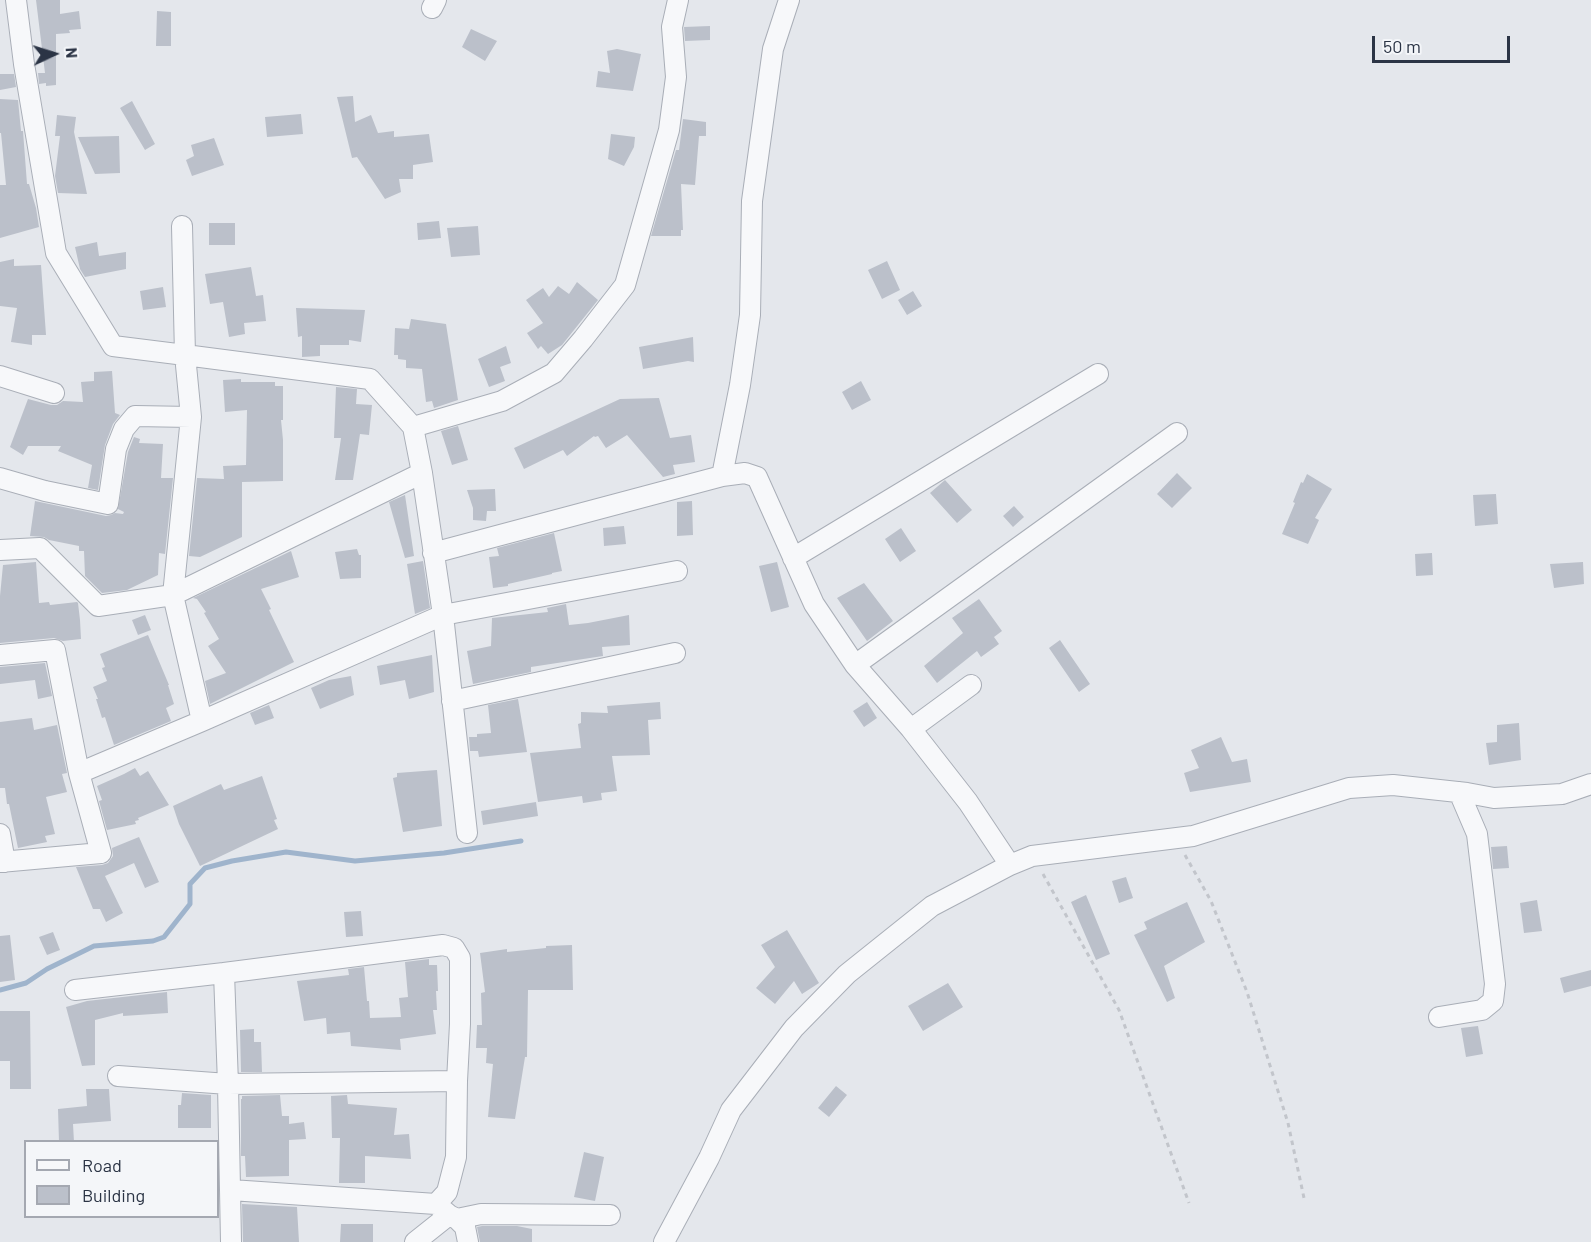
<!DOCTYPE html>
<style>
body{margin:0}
#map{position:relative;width:1591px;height:1242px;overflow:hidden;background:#e4e7ec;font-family:Barlow,sans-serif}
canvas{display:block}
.legend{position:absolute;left:24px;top:1140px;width:195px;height:78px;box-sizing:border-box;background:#f4f6f9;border:2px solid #a4a8b1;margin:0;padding:8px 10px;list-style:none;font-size:18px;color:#2b3445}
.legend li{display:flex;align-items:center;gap:12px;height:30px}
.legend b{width:30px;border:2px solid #a4a8b1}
.north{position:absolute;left:24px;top:24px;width:60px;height:60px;-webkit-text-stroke:4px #f4f6f9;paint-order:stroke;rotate:86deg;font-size:16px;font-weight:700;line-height:24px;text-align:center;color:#2b3445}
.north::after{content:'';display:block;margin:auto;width:21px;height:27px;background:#2b3445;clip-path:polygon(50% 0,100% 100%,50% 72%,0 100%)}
.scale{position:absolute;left:1372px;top:36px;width:138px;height:27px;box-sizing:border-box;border:3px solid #2b3445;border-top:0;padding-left:8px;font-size:18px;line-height:21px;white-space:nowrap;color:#2b3445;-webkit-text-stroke:4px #f4f6f9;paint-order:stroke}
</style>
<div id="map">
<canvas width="1591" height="1242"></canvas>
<ul class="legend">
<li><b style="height:8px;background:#f7f8fa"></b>Road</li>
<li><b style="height:16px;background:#bbc0ca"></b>Building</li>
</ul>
<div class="north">N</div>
<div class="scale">50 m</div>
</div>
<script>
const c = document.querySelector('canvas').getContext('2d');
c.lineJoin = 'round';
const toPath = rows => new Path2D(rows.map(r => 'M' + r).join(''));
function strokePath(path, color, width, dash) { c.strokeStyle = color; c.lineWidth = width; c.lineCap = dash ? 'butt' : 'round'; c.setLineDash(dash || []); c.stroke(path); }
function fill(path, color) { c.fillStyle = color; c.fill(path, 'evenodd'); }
const stream = toPath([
 [0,990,26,983,47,969,94,946,153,941,164,937,190,904,190,884,205,868,232,861,286,852,355,861,444,853,521,841]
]);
const building = toPath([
 [36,0,60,0,60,14,79,11,81,29,69,30,70,33,56,34,56,85,46,86,46,83,39,84,38,73,45,73],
 [157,11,171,12,171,46,156,46],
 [710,26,710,40,685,41,684,27],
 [471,29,497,41,485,61,462,47],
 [617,49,641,54,633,91,596,87,598,71,610,73,607,51],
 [0,74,14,74,16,87,0,90],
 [353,96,355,122,371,115,378,133,394,131,394,137,429,134,433,162,413,165,413,179,399,179,401,192,385,199,357,157,352,158,337,97],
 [0,99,18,100,21,131,23,131,27,184,29,184,36,208,39,227,0,238,0,185,6,185,1,133,0,133],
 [132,101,155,144,145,150,120,108],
 [301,114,303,134,267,137,265,117],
 [57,115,76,117,74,132,87,194,58,193,55,176,60,136,55,136],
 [683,119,706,122,706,136,699,136,695,185,681,184,683,230,681,230,681,236,651,236,676,150,679,150],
 [611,134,635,137,634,147,624,166,608,159],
 [119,136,120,173,95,174,78,137],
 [214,138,224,165,192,176,186,160,194,156,191,145],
 [439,221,441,238,418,240,417,223],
 [209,223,235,223,235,245,209,245],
 [478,226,480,255,451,257,447,228],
 [97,242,99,256,126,252,126,269,85,277,80,269,75,247],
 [14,259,14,266,41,265,46,335,32,335,32,345,11,342,17,308,0,306,0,262],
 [887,261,900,290,882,299,868,270],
 [251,267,256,296,263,295,266,321,244,323,245,334,229,337,223,302,210,304,205,274],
 [577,282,598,300,562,345,548,354,541,346,538,349,527,333,543,323,526,300,543,288,549,297,558,286,569,294],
 [163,287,166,307,143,310,140,291],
 [913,291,922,306,907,315,898,300],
 [296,308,365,310,361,342,349,340,349,345,320,345,320,356,302,357,302,336,298,337],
 [411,319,446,324,458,400,434,408,432,401,426,402,422,369,406,368,406,360,398,359,398,355,394,355,395,328,409,329],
 [693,337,694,362,688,361,643,369,639,347],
 [506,346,511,363,500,367,505,381,489,387,478,359],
 [112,371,115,413,120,415,113,424,105,445,98,490,88,488,92,465,58,451,61,446,28,446,23,455,10,447,28,399,51,405,57,405,63,401,83,402,81,382,94,381,94,372],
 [241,379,241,382,275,382,275,386,283,386,283,420,281,420,283,440,283,481,242,482,242,537,200,557,189,556,197,478,224,479,223,466,246,465,247,410,225,412,223,380],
 [861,381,871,400,852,410,842,392],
 [336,387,357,389,356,404,372,405,369,435,360,434,353,480,335,480,341,438,334,438],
 [659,398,670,438,691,435,695,462,673,465,675,474,663,477,627,435,606,448,598,436,595,437,594,436,567,456,563,450,524,469,514,448,620,399],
 [458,426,468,460,452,465,441,431],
 [134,437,140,439,139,443,163,444,161,478,173,478,165,554,159,553,158,575,127,590,102,593,85,576,84,551,79,551,79,546,49,540,44,537,30,536,35,501,106,516,111,515,115,513,123,514,124,512,118,509,128,452],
 [1177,473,1192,488,1172,508,1157,494],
 [1307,474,1332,489,1315,518,1319,520,1308,544,1282,534,1295,503,1293,502,1301,482,1303,483],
 [945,480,972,510,957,523,930,493],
 [495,489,496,511,487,511,486,521,473,520,473,508,467,490],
 [1496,494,1498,524,1475,526,1473,495],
 [405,495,414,556,405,558,389,502],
 [692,501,693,535,677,536,677,502],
 [1014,506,1024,517,1013,527,1003,516],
 [624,526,626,544,604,546,603,528],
 [901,528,916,551,900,562,885,539],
 [554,533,562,571,552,573,552,574,508,584,508,586,493,588,489,557,499,556,497,548],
 [357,549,359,555,361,555,361,578,340,579,335,552],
 [291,551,299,577,261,589,271,609,269,610,294,662,210,704,205,681,226,673,208,646,219,639,204,613,206,612,197,599,193,598],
 [1432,553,1433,575,1416,576,1415,554],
 [423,561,430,608,415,614,407,564],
 [36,562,39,603,49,602,50,605,77,602,78,603,80,620,81,639,63,641,54,638,0,643,0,596,3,565],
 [777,562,789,607,771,612,759,566],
 [1583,562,1584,584,1554,588,1550,564],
 [864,583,893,621,867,641,837,598],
 [979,599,1002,631,994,637,999,644,981,657,977,651,937,683,924,666,963,633,952,618],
 [566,604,569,625,588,623,629,615,630,645,602,647,603,656,531,667,531,672,473,684,467,651,491,646,492,618,548,612,547,608],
 [145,615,151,630,138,635,132,620],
 [148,635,169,685,168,685,174,704,166,708,171,721,114,745,105,717,102,718,96,699,98,699,93,687,107,681,102,668,105,667,100,654],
 [1060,640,1090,684,1079,692,1049,648],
 [432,655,434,692,409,699,405,680,380,685,377,666],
 [45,663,52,696,38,699,35,680,0,684,0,667],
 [351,676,354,695,320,709,311,688,329,680],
 [518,699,527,752,479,757,478,751,470,751,469,737,477,737,477,734,491,733,488,705],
 [660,702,661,719,648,720,650,755,612,756,617,791,601,793,602,800,583,803,582,796,538,802,530,753,581,748,578,724,581,723,581,712,608,713,607,706],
 [867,702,877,718,864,727,853,711],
 [269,705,274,718,255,725,250,713],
 [32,718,34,730,57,725,67,773,62,774,67,792,46,797,55,834,45,836,47,842,18,848,9,804,7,804,5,788,0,788,0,722],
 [1519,723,1521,760,1489,765,1486,743,1497,742,1497,725],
 [1221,737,1232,762,1247,759,1251,782,1190,792,1184,773,1199,768,1191,750],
 [135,768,140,776,148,771,169,805,138,818,139,820,135,821,136,824,107,830,99,801,102,800,97,786,124,774],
 [437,770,442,826,403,832,393,778,397,777,397,773],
 [262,776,277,819,274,820,278,829,200,866,179,824,173,806,221,784,224,790],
 [536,802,538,816,483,825,481,811],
 [139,837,159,882,145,888,134,863,105,876,123,913,106,922,100,909,93,909,76,867,102,865,108,863,113,856,112,848],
 [1507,846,1509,868,1493,869,1491,847],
 [1126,877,1133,898,1119,903,1112,881],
 [1086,895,1110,954,1096,960,1071,902],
 [1537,900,1542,931,1524,933,1520,903],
 [1187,902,1205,942,1164,966,1175,998,1167,1002,1134,935,1147,929,1144,922],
 [361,911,363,936,346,937,344,912],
 [787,930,819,983,802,994,794,981,775,1004,756,988,775,967,761,945],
 [53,932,60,950,47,955,39,937],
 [10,935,15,980,0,982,0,936],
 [572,945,573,990,528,990,527,1057,525,1057,515,1119,488,1117,493,1064,486,1063,487,1048,476,1048,477,1025,482,1025,481,993,485,992,480,953,507,949,507,952,546,948,546,946],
 [429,959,429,965,437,965,438,991,436,991,437,1010,433,1010,436,1034,400,1039,401,1050,351,1046,350,1032,327,1034,326,1018,304,1021,297,981,349,975,348,969,364,967,367,1001,369,1001,370,1018,401,1017,399,998,408,997,405,962],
 [1591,970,1591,986,1564,993,1560,978],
 [948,983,963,1007,923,1031,908,1006],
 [167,992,168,1013,123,1016,123,1013,95,1020,95,1065,82,1066,66,1007,87,1001],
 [0,1011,30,1011,31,1089,10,1089,10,1061,0,1061],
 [1478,1026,1483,1054,1466,1057,1461,1028],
 [254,1029,254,1042,261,1042,262,1072,241,1072,240,1030],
 [836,1086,847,1095,829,1117,818,1108],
 [86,1089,109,1089,111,1121,73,1124,74,1142,59,1142,58,1109,87,1106],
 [182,1093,211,1095,211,1128,178,1128,178,1105,181,1105],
 [280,1095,282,1116,289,1116,289,1124,304,1122,306,1139,289,1140,289,1176,246,1177,245,1156,241,1156,241,1099,242,1099,242,1096],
 [347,1095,348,1104,397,1108,394,1135,409,1134,411,1159,365,1156,365,1183,339,1183,340,1138,332,1138,331,1096],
 [584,1152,604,1157,595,1201,574,1197],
 [242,1204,297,1207,299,1242,243,1242],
 [341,1224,373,1224,373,1242,340,1242],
 [482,1226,517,1226,532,1229,532,1242,480,1242,477,1227]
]);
const path = toPath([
 [1185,855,1211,901,1247,992,1288,1123,1304,1198],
 [1043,874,1119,1010,1189,1203]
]);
const street = toPath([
 [16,0,24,64,56,253,113,346,185,355,191,417,173,595,202,721],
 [432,8,436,0],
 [182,226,185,355,370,379,413,427,422,473,443,615,467,833],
 [0,376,54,393],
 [413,427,502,401,554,373,583,339,625,285,669,130,676,77,672,27,678,0],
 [722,476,745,473,757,477,814,604,855,665,911,729,968,802,1010,865],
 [0,478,45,491,108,504,116,449,124,429,135,416,191,417],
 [0,550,40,548,98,606,173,595,422,473],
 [433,553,722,476,740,385,750,315,752,201,773,49,789,0],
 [793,558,1098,374],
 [0,655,55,650,79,773,101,853,0,862],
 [855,665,1177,433],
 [452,701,675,653],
 [911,729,971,685],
 [79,773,202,721,443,615,677,571],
 [0,834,5,862],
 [224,973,443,945,454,948,460,958,460,1024,457,1081,456,1157,447,1192,436,1204,449,1215],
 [75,990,224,973,228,1084,457,1081],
 [1439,1017,1482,1010,1493,1001,1495,984,1477,834,1459,792],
 [118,1076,228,1084,231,1242],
 [231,1190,436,1204],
 [457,1219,481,1214,610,1215],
 [415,1242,449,1215,457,1219,465,1227,468,1242],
 [664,1242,709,1158,731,1110,794,1028,847,974,932,906,1010,865,1032,856,1193,836,1349,788,1393,785,1467,793,1494,798,1562,794,1591,784]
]);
strokePath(stream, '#9fb4cc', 5);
fill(building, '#bbc0ca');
strokePath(street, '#a9aeb7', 22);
strokePath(path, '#c2c5cb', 3, [4.5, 4.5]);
strokePath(street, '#f7f8fa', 20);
</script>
